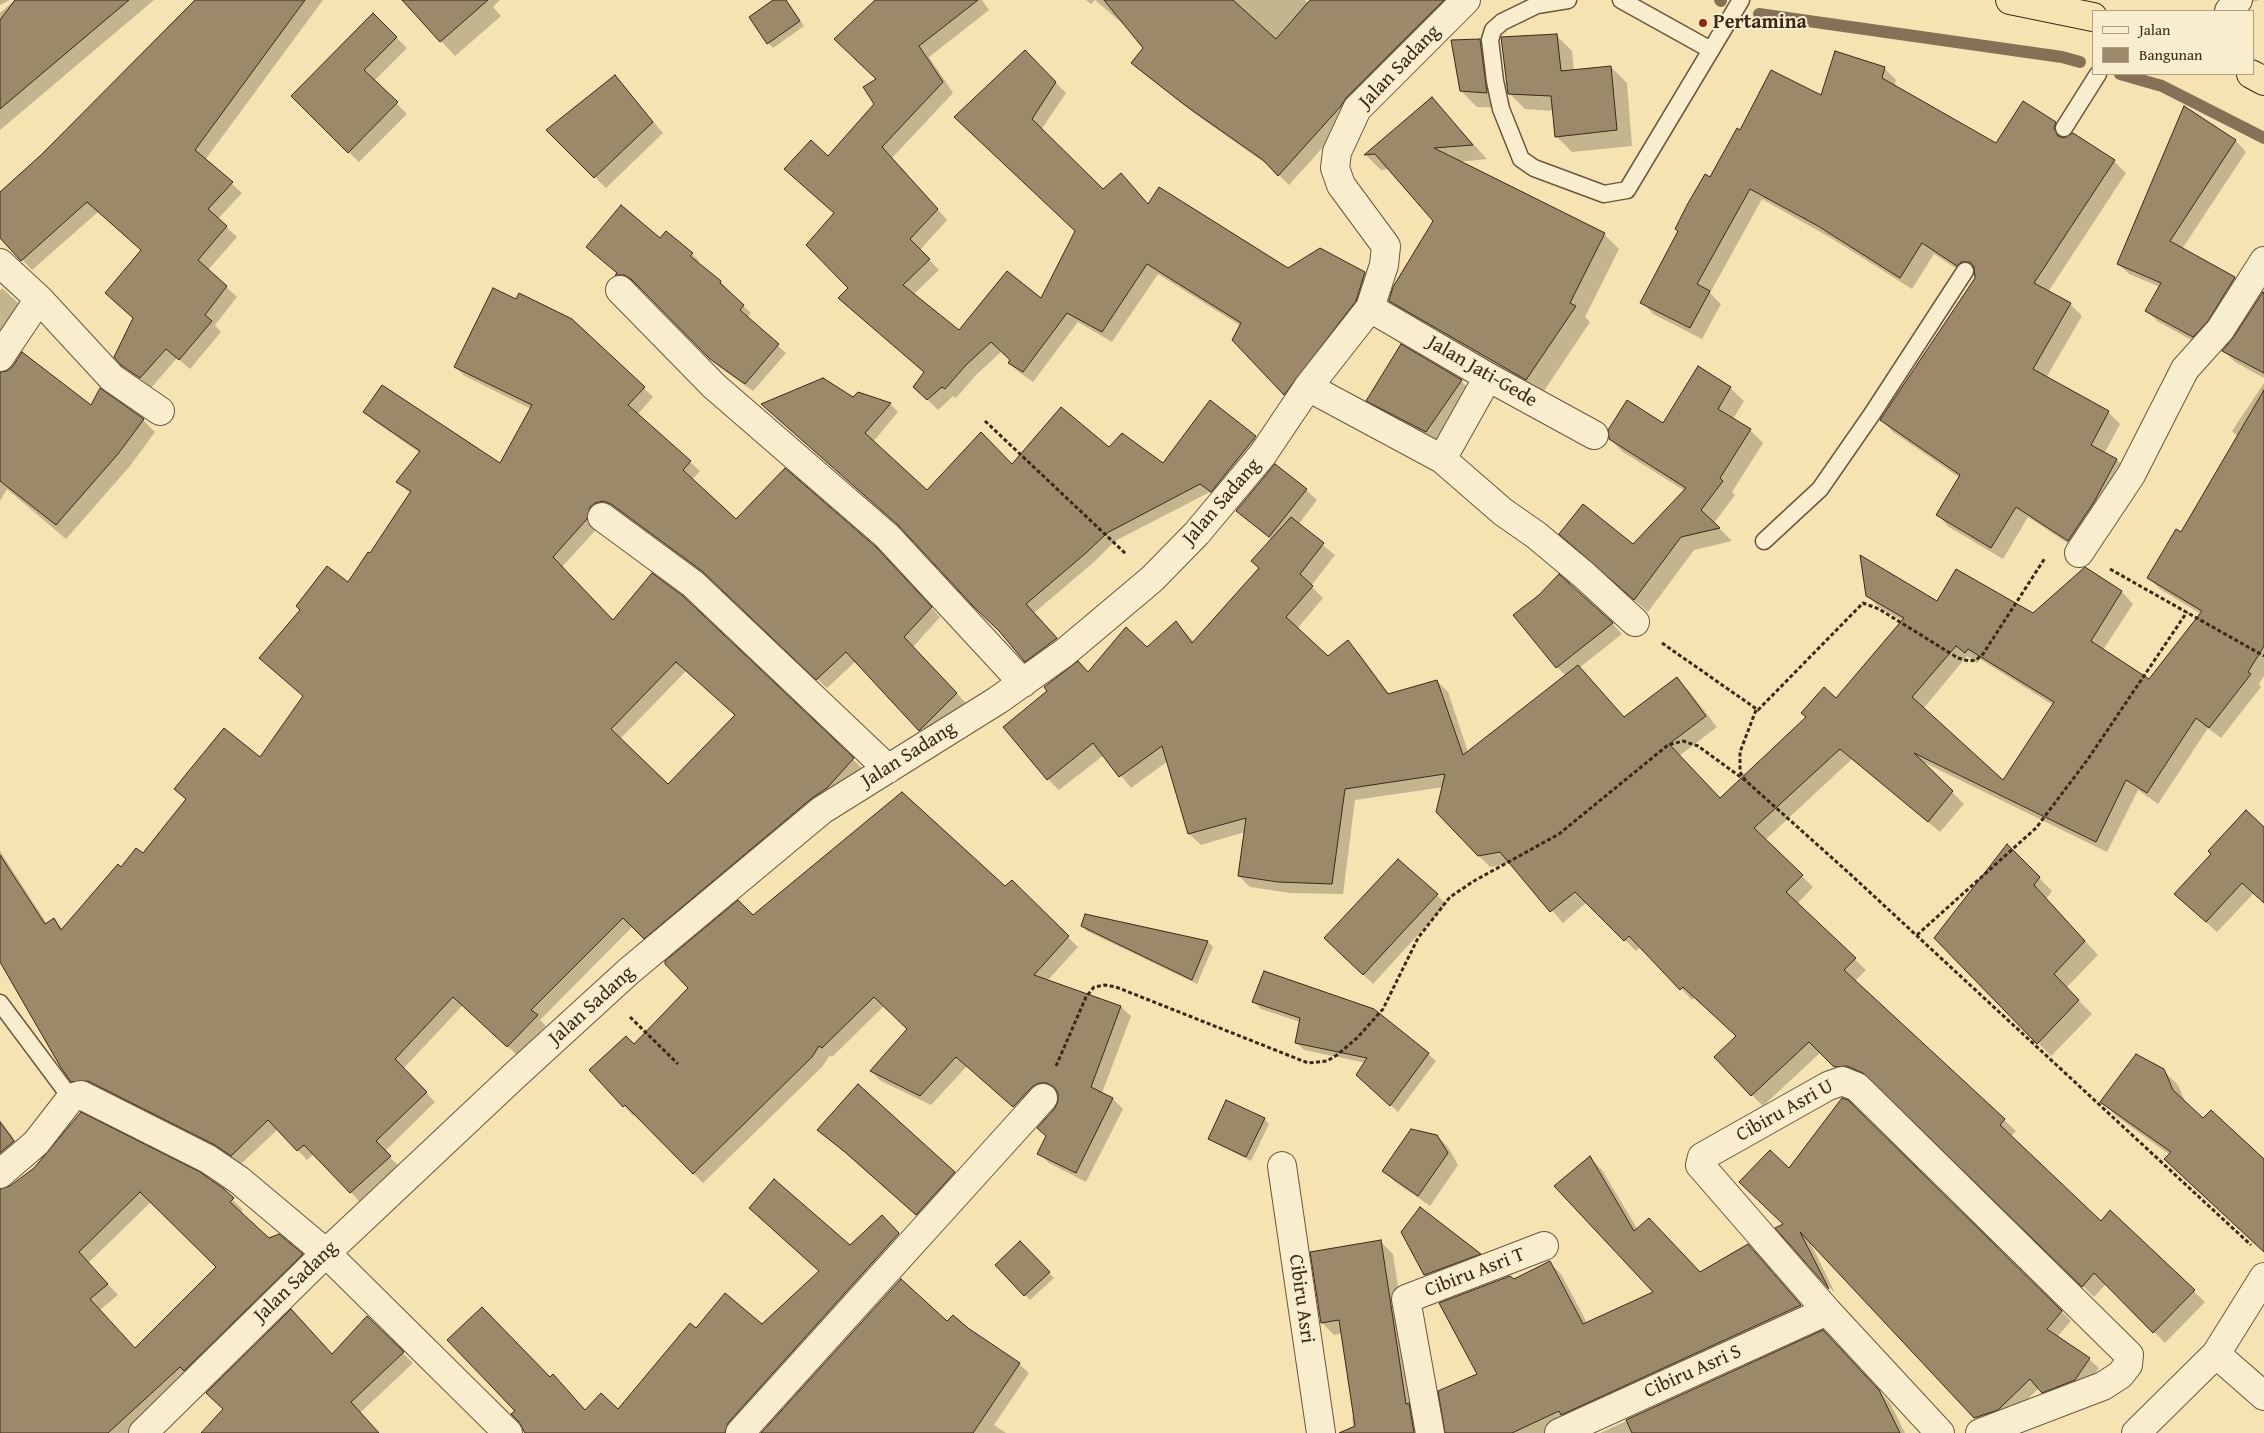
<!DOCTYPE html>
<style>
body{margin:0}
#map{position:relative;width:2264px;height:1433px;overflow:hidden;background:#f5e3b2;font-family:"Gentium Book Plus",serif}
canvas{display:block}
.legend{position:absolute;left:2092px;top:10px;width:162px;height:65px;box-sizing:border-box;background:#f8edcd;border:1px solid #ad9e85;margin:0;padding:6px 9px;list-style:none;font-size:15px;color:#3c2819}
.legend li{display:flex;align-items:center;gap:10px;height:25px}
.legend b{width:25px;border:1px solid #ad9e85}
</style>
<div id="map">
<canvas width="2264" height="1433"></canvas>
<ul class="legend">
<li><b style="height:6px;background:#f8edcd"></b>Jalan</li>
<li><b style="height:14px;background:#9c8969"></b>Bangunan</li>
</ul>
</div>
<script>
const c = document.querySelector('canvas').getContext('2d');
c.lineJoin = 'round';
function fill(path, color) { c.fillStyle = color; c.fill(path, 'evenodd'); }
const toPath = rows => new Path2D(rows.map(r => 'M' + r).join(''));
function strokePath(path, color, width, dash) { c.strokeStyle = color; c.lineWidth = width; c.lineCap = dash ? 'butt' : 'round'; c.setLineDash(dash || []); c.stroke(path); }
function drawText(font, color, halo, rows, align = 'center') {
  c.font = font + ' "Gentium Book Plus",serif'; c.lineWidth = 4; c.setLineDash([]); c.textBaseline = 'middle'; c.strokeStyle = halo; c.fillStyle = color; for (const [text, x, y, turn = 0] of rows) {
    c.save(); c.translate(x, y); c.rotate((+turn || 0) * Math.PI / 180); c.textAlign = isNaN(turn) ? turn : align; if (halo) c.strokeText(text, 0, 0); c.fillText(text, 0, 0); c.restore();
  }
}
const shadow = toPath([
 [0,0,10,0,0,5],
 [15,0,154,0,0,130,0,13],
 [198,0,323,0,205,160,242,193,218,219,237,237,208,270,237,297,215,325,221,332,190,369,177,358,151,388,134,376,123,365,134,319,106,293,143,251,98,212,32,270,0,236,0,193,42,156],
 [421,0,500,0,493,7,501,16,455,56,441,41],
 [775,0,786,0,804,26,773,48,768,43],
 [876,0,982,0,989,10,929,57,953,93,892,158,947,220,920,250,939,270,913,295,959,332,1041,300,1076,231,966,128,1025,52,1066,93,1041,130,1103,191,1121,175,1149,205,1288,269,1364,273,1375,284,1295,404,1233,340,1241,326,1158,274,1112,342,1078,322,1033,382,1020,373,1009,363,1011,360,1002,351,976,375,956,398,953,396,938,410,914,386,925,373,840,298,850,288,828,158,876,104],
 [1086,0,1305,0,1309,4,1312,0,1464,0,1351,116,1289,185,1272,168,1198,116,1143,73,1132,63,1144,48,1130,30,1095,0,1091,4],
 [2244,0,2260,0,2248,3],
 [373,15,407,48,374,81,407,114,359,162,292,96],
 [1556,35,1572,51,1574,71,1611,67,1627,83,1632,146,1572,152,1556,136,1554,111,1525,109,1509,93],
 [1480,40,1496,56,1503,108,1477,107,1461,91],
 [1884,68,1896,80,1894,86,1996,144,2055,123,2067,135,2066,138,2114,161,2126,173,2048,292,2070,304,2082,316,2046,378,2108,412,2120,424,2104,454,2117,460,2128,472,2081,552,2028,517,2003,559,1949,527,1938,515,1960,478,1893,432,1882,420,1976,278,1976,273,1969,277,1934,254,1912,289,1831,238,1762,199,1710,293,1721,304,1702,339,1653,314,1642,302,1711,178,1740,131],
 [615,77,663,133,606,188,548,130],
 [1432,99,1487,159,1459,162,1604,234,1619,249,1585,317,1590,322,1542,394,1405,316,1390,301,1434,221,1389,169,1381,170,1366,155],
 [2184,108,2236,141,2246,152,2182,249,2235,278,2245,288,2204,347,2157,321,2147,311,2160,287,2129,274,2118,264],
 [660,240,692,254,699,261,697,263,721,282,728,290,727,291,751,313,747,318,786,353,753,391,719,367,640,286,632,282,624,282,618,274,588,247],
 [2,288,30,314,0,358,0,291],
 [2264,292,2264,378,2235,362,2224,351,2234,339],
 [23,353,92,407,143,420,155,432,130,466,66,539,7,489,0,501,0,374,8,372],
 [455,367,644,388,653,397,637,415,700,471,692,480,736,521,885,558,940,617,913,647,966,703,929,740,856,661,827,688,713,581,622,514,614,510,562,567,613,622,682,597,863,769,654,947,633,926,540,1020,546,1026,517,1055,463,1005,403,1069,435,1102,384,1152,399,1166,360,1202,314,1154,307,1160,278,1129,241,1164,226,1154,99,1090,82,1091,72,1081,0,961,0,851,47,924,54,920,63,929,121,869,143,855,260,759,304,697,348,584,371,555,411,494,397,482,420,453,374,421,364,411,500,464,531,409,465,376],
 [686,671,737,716,668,785,620,739],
 [1699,368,1730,388,1744,401,1733,419,1750,430,1763,443,1732,492,1735,495,1714,523,1732,541,1694,550,1648,612,1573,546,1633,546,1685,491,1623,452,1610,439,1664,424],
 [1461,381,1472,391,1437,442,1378,411,1368,400],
 [2264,383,2264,676,2259,684,2261,687,2221,738,2208,728,2158,804,2138,790,2107,852,1921,761,1964,804,1940,832,1852,759,1765,840,1813,887,1797,904,1866,970,1854,982,2004,1120,2016,1131,2010,1137,2101,1223,2110,1212,2205,1302,2165,1343,2106,1284,2094,1297,1876,1084,1859,1077,1847,1078,1821,1052,1763,1106,1752,1095,1738,1037,1695,997,1692,1000,1641,946,1636,951,1587,902,1563,923,1511,863,1490,867,1479,856,1444,787,1355,800,1343,894,1290,893,1250,887,1239,876,1245,832,1201,845,1189,834,1168,761,1131,788,1104,755,1059,790,1048,779,1089,674,1147,648,1176,622,1194,642,1261,569,1272,540,1237,511,1306,490,1317,500,1298,525,1335,555,1311,586,1323,598,1297,629,1328,657,1348,642,1359,653,1390,695,1437,681,1448,692,1468,752,1566,676,1557,667,1612,623,1622,634,1579,668,1624,718,1677,679,1688,690,1717,727,1679,756,1720,800,1836,700,1903,621,1879,607,1867,595,2033,614,2085,569,2122,592,2133,604,2103,650,2149,681,2201,614,2160,589,2149,578,2182,534,2238,437,2232,431],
 [1967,656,1977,663,1980,659,2053,705,2003,782,1923,709],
 [858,393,890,404,898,412,873,442,927,492,1012,466,1109,449,1163,464,1210,402,1264,445,1220,500,1210,492,1115,541,1095,561,1034,613,1065,647,1034,669,1000,630,905,530,771,412,853,399],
 [2264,829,2264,902,2254,893,2217,932,2187,905],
 [2007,846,2052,891,2046,899,2098,955,2066,988,2092,1014,2051,1056,1936,938],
 [1012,882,1078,947,1047,981,1121,1007,1131,1016,1102,1093,1113,1099,1123,1109,1086,1182,1049,1163,1039,1153,1047,1137,1060,1101,1058,1092,1049,1092,1024,1116,967,1066,931,1105,881,1081,871,1071,909,1029,884,1006,832,1057,830,1055,822,1067,703,1183,635,1114,633,1116,624,1106,634,1045,753,917,1005,888],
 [1437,895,1446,904,1373,984,1326,938],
 [1082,925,1208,942,1213,947,1197,984,1087,931],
 [1254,1002,1428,1054,1436,1061,1398,1112,1365,1082,1366,1063,1304,1050,1297,1043,1300,1022,1261,1009],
 [2163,1070,2178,1085,2186,1104,2203,1120,2264,1161,2264,1252,2170,1155,2116,1116,2102,1101],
 [1848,1101,2071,1321,2057,1337,2089,1359,2099,1368,2084,1389,2052,1402,2039,1388,2007,1419,1985,1427,1808,1238,1835,1293,1777,1228,1784,1224,1789,1170],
 [1264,1119,1269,1124,1251,1161,1215,1143,1210,1138],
 [0,1120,24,1152,0,1173],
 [819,1130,954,1173,965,1183,927,1225],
 [1437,1136,1448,1147,1458,1165,1430,1206,1394,1181,1384,1170],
 [1590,1158,1602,1170,1638,1230,1700,1273,1748,1245,1812,1318,1562,1433,1446,1433,1478,1375,1514,1281,1549,1262,1561,1274,1587,1323,1655,1293],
 [35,1169,223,1190,243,1210,240,1213,268,1240,302,1255,312,1265,129,1433,0,1433,0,1190,3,1191],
 [151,1202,217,1267,135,1349,100,1310,118,1295,88,1263],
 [1420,1209,1480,1255,1490,1265,1436,1285,1425,1275],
 [882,1217,908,1244,738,1433,554,1433,550,1378,553,1375,586,1411,618,1411,696,1330,762,1326],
 [1381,1242,1393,1254,1417,1413,1424,1433,1354,1433,1352,1417,1355,1417,1342,1333,1334,1335,1322,1323],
 [1020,1243,1054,1278,1030,1300,996,1265],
 [367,1318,413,1363,360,1413,378,1433,203,1433,332,1355],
 [948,1323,968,1329,1019,1364,1029,1373,994,1425,1006,1433,763,1433],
 [1823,1331,1890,1403,1905,1433,1600,1433]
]);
const stream = toPath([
 [1720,0,1721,1],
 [1759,14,2062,57,2080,62],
 [2120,74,2162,86,2264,138]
]);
const building = toPath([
 [15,0,129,0,0,109,0,20,15,0],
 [195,0,305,0,195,150,233,182,208,209,227,226,198,260,227,286,205,315,212,321,179,360,166,349,140,378,122,366,114,357,133,318,105,293,141,250,87,202,21,261,0,238,0,192,41,155,195,0],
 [402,0,488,0,440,42,402,0],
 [773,0,786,0,800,21,767,44,749,17,773,0],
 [875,0,978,0,919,46,943,82,882,147,938,209,910,239,930,259,903,285,959,330,1007,271,1041,298,1075,231,954,117,1025,50,1056,82,1032,119,1103,189,1121,173,1148,204,1159,187,1288,268,1320,248,1365,272,1356,301,1284,395,1232,340,1241,323,1147,264,1102,332,1067,313,1023,372,1008,363,1010,360,991,342,966,365,945,389,942,387,927,400,913,387,924,372,838,298,848,288,806,245,834,213,784,169,811,140,828,156,874,104,863,87,876,79,834,39,875,0],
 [1104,0,1233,0,1276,39,1310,0,1444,0,1346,98,1341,106,1278,176,1263,160,1186,106,1131,63,1143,48,1104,0],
 [373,13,397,37,364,70,398,102,348,153,291,96,373,13],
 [1557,34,1561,71,1611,66,1617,130,1555,137,1551,96,1508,94,1501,37,1557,34],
 [1480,39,1487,93,1460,91,1451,40,1480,39],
 [1835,51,1885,67,1882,78,1996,143,2023,101,2056,122,2054,128,2058,136,2064,138,2073,133,2115,160,2034,283,2071,303,2033,369,2109,411,2091,445,2117,459,2094,502,2068,541,2016,507,1991,548,1936,515,1960,475,1880,420,1975,278,1974,267,1970,262,1961,262,1957,266,1922,243,1900,278,1818,226,1750,189,1697,284,1710,291,1690,328,1640,303,1678,231,1675,229,1687,205,1705,174,1710,177,1737,128,1740,130,1771,70,1821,95,1835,51],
 [615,75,653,122,594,178,546,130,615,75],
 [1432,97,1473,145,1434,148,1605,233,1570,303,1576,306,1526,380,1389,301,1393,287,1433,221,1375,154,1364,155,1432,97],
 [2184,106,2236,140,2170,241,2235,277,2208,321,2193,337,2145,311,2161,283,2117,264,2184,106],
 [621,205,660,238,666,231,693,253,690,256,721,281,720,283,744,305,740,310,779,344,745,384,710,359,631,279,624,275,615,275,617,273,586,247,621,205],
 [493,288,516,299,519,293,572,319,645,387,628,405,691,461,683,470,736,519,785,468,876,547,932,607,904,637,957,693,919,731,846,652,816,680,702,571,611,504,603,501,595,503,590,507,587,519,553,557,613,620,652,573,683,596,854,758,827,788,812,798,644,939,623,918,531,1010,538,1015,507,1047,453,997,395,1059,427,1092,376,1141,391,1156,350,1193,304,1145,297,1151,268,1120,231,1156,215,1145,88,1081,71,1082,60,1066,0,962,0,855,45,924,54,918,61,930,118,864,121,867,136,848,143,853,186,799,174,789,224,728,260,757,303,696,259,658,300,610,296,606,327,566,348,582,368,552,370,553,411,491,396,482,420,451,363,412,382,385,500,463,532,405,454,367,493,288],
 [676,662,735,715,668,784,611,729,676,662],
 [2263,292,2264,293,2264,373,2222,351,2233,338,2263,292],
 [1401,344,1462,380,1426,432,1366,401,1401,344],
 [22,352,91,405,100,388,144,419,118,454,56,525,0,481,0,372,7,371,13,366,22,352],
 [1698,366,1731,387,1718,409,1751,429,1720,478,1723,481,1701,510,1720,528,1681,537,1634,600,1559,534,1583,504,1633,544,1686,488,1609,439,1608,430,1627,400,1663,423,1698,366],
 [823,378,853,397,858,392,891,403,865,433,927,490,981,432,1012,464,1061,407,1109,447,1122,433,1163,463,1210,400,1256,436,1211,492,1200,484,1107,533,1086,553,1026,604,1057,638,1025,662,999,631,973,606,898,525,761,404,823,378],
 [2264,390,2264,646,2248,672,2251,674,2209,728,2196,718,2147,793,2126,780,2096,842,1914,753,1953,791,1928,822,1840,749,1754,828,1803,875,1786,892,1856,958,1844,970,2005,1119,2000,1125,2101,1221,2110,1210,2195,1290,2153,1333,2094,1273,2082,1287,1863,1073,1847,1066,1834,1067,1809,1042,1751,1096,1714,1057,1736,1036,1683,987,1680,990,1629,936,1624,941,1575,892,1550,912,1500,852,1478,856,1436,812,1445,774,1345,789,1332,884,1278,882,1238,876,1246,818,1188,834,1162,746,1119,777,1093,743,1047,780,1003,727,1047,691,1044,687,1078,661,1088,672,1126,627,1147,647,1176,621,1192,643,1259,568,1251,561,1291,517,1324,543,1300,574,1313,586,1286,617,1328,656,1348,640,1388,694,1437,680,1463,755,1578,665,1624,717,1677,677,1706,716,1669,744,1720,798,1806,717,1801,713,1824,687,1836,698,1904,618,1866,596,1860,555,1937,601,1956,569,2033,613,2085,567,2122,591,2091,641,2149,679,2202,611,2147,578,2176,529,2181,532,2264,390],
 [1956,646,1965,653,1968,649,2054,702,2003,780,1912,697,1956,646],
 [1275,464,1307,489,1269,537,1236,511,1275,464],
 [1559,574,1613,623,1556,668,1513,615,1539,595,1559,574],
 [902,792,1005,886,1012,880,1069,936,1034,975,1121,1006,1091,1087,1113,1098,1076,1173,1037,1154,1046,1136,1037,1128,1055,1108,1058,1101,1058,1093,1054,1087,1047,1083,1039,1083,1032,1087,1013,1107,956,1057,920,1096,870,1071,907,1029,874,997,822,1048,819,1046,812,1057,693,1174,625,1105,623,1107,589,1070,626,1036,634,1044,688,988,665,964,665,961,738,900,753,915,902,792],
 [2246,810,2264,827,2264,903,2242,883,2206,922,2174,894,2211,854,2208,851,2246,810],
 [2007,844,2040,877,2034,885,2085,941,2054,974,2079,1000,2037,1044,1934,938,2007,844],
 [1398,859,1438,894,1363,975,1324,938,1398,859],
 [1085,914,1208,941,1192,980,1081,926,1085,914],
 [1264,971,1374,1009,1429,1053,1390,1106,1356,1075,1367,1058,1295,1043,1300,1018,1252,1002,1264,971],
 [2136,1054,2164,1069,2173,1090,2203,1118,2211,1110,2264,1159,2264,1252,2164,1159,2171,1152,2100,1102,2136,1054],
 [858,1084,955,1172,916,1215,845,1152,817,1130,858,1084],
 [1842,1098,1848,1100,2062,1311,2047,1329,2090,1358,2075,1380,2042,1393,2030,1379,1998,1410,1974,1418,1800,1232,1829,1289,1775,1228,1783,1224,1739,1182,1770,1150,1789,1168,1842,1098],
 [1226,1100,1265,1118,1246,1157,1208,1139,1226,1100],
 [81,1112,200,1172,224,1189,234,1198,230,1202,269,1238,279,1234,303,1254,184,1371,180,1367,108,1433,0,1433,0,1189,10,1186,34,1168,81,1112],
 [140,1192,216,1267,135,1348,90,1299,108,1284,79,1252,140,1192],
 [0,1122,14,1141,0,1153,0,1122],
 [1411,1129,1437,1135,1448,1153,1418,1196,1382,1171,1411,1129],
 [1590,1156,1634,1231,1649,1218,1700,1272,1748,1244,1801,1305,1561,1415,1559,1411,1512,1433,1445,1433,1438,1391,1477,1374,1439,1303,1510,1276,1514,1279,1550,1261,1583,1324,1653,1292,1554,1186,1590,1156],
 [774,1179,850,1245,882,1215,899,1233,728,1423,725,1433,525,1433,519,1422,511,1414,515,1411,447,1340,482,1307,550,1377,553,1374,585,1410,601,1393,618,1409,690,1323,696,1328,725,1293,762,1324,819,1271,749,1208,774,1179],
 [1420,1207,1481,1254,1424,1275,1401,1232,1420,1207],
 [1381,1240,1406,1404,1409,1403,1414,1433,1339,1433,1355,1426,1339,1320,1321,1323,1310,1252,1381,1240],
 [1020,1241,1050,1272,1024,1296,995,1265,1020,1241],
 [901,1279,947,1321,953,1315,968,1328,1020,1363,973,1433,761,1433,901,1279],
 [291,1309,332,1354,367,1316,404,1352,351,1402,379,1433,201,1433,223,1409,206,1393,291,1309],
 [1823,1330,1879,1390,1900,1433,1632,1433,1626,1420,1823,1330]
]);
const path = toPath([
 [985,421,1126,554],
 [2110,569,2264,656],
 [1662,643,1758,710,1863,603,1879,609,1958,658,1969,661,1976,660,1983,654,2045,558],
 [1756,710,1740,752,1740,772,1746,781,1849,873,2251,1245],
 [1917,935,2036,828,2088,759,2187,612],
 [630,1017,678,1064],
 [1056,1066,1086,997,1094,987,1105,985,1116,987,1308,1063,1327,1061,1337,1055,1358,1037,1383,1009,1418,938,1450,897,1474,881,1559,834,1668,745,1683,741,1698,746,1746,781]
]);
const service = toPath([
 [1568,0,1537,5,1502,22,1493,30,1490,40,1495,81,1501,109,1521,159,1534,168,1604,194,1627,190,1741,0],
 [1621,0,1711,50],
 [2064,128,2098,74],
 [1764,541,1820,489,1872,414,1965,271],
 [0,1003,71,1098]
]);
const minor = toPath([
 [2229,11,2238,0],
 [0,263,39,299,112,378,160,411],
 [620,290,714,386,887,536,1023,683],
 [1370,308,1488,377,1594,435],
 [0,357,39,299],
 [1308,387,1442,459,1503,512,1536,535,1584,575,1635,622],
 [1442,459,1488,377],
 [602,517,693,584,888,769],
 [2079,553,2131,475,2185,369,2220,330,2264,261],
 [1282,1166,1321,1433],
 [0,1174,36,1143,71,1098,81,1095,208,1159,239,1180,326,1253,508,1433],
 [2216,1354,2264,1396],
 [143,1433,326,1253,513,1077,629,971,822,810,998,700,1064,653,1152,579,1197,533,1263,454,1308,387,1370,308,1384,265,1386,246,1341,185,1335,168,1337,152,1357,109,1466,0],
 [740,1433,1043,1098],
 [1430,1433,1406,1299,1544,1246],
 [1559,1433,1827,1311],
 [1940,1433,1827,1311,1700,1165,1702,1157,1828,1086,1842,1081,1857,1087,2129,1355,2128,1365,2120,1375,2103,1386,1980,1433],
 [2136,1433,2216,1354,2264,1277]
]);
const trunk = toPath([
 [2010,0,2093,17],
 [2251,74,2264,81]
]);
const markers = [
 [1703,23,5,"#8f2418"]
];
const poiNames = [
 ["Pertamina",1713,23]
];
const streetNames = [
 ["Jalan Sadang",1400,67,-46],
 ["Jalan Jati-Gede",1482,372,30],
 ["Jalan Sadang",1222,502,-49],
 ["Jalan Sadang",909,755,-32],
 ["Jalan Sadang",592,1006,-42],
 ["Cibiru Asri U",1785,1111,-29],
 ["Cibiru Asri T",1475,1273,-21],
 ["Jalan Sadang",296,1282,-44],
 ["Cibiru Asri",1301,1299,82],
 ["Cibiru Asri S",1693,1372,-24]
];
fill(shadow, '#0003');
strokePath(stream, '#857256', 12);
fill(building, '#9c8969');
strokePath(building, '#3c2819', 1);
strokePath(service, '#6a573f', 19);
strokePath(minor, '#6a573f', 30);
strokePath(trunk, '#3c2819', 30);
strokePath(path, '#3c2819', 3, [4, 2.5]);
strokePath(service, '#f8edcd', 16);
strokePath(minor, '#f8edcd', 28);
strokePath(trunk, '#f5e3b2', 28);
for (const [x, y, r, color] of markers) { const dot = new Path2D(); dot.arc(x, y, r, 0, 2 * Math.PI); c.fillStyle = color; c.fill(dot); strokePath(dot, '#f8edcd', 2); }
drawText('bold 20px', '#3c2819', '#f8edcd', poiNames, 'left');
drawText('20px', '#3c2819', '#f8edcd', streetNames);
</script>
